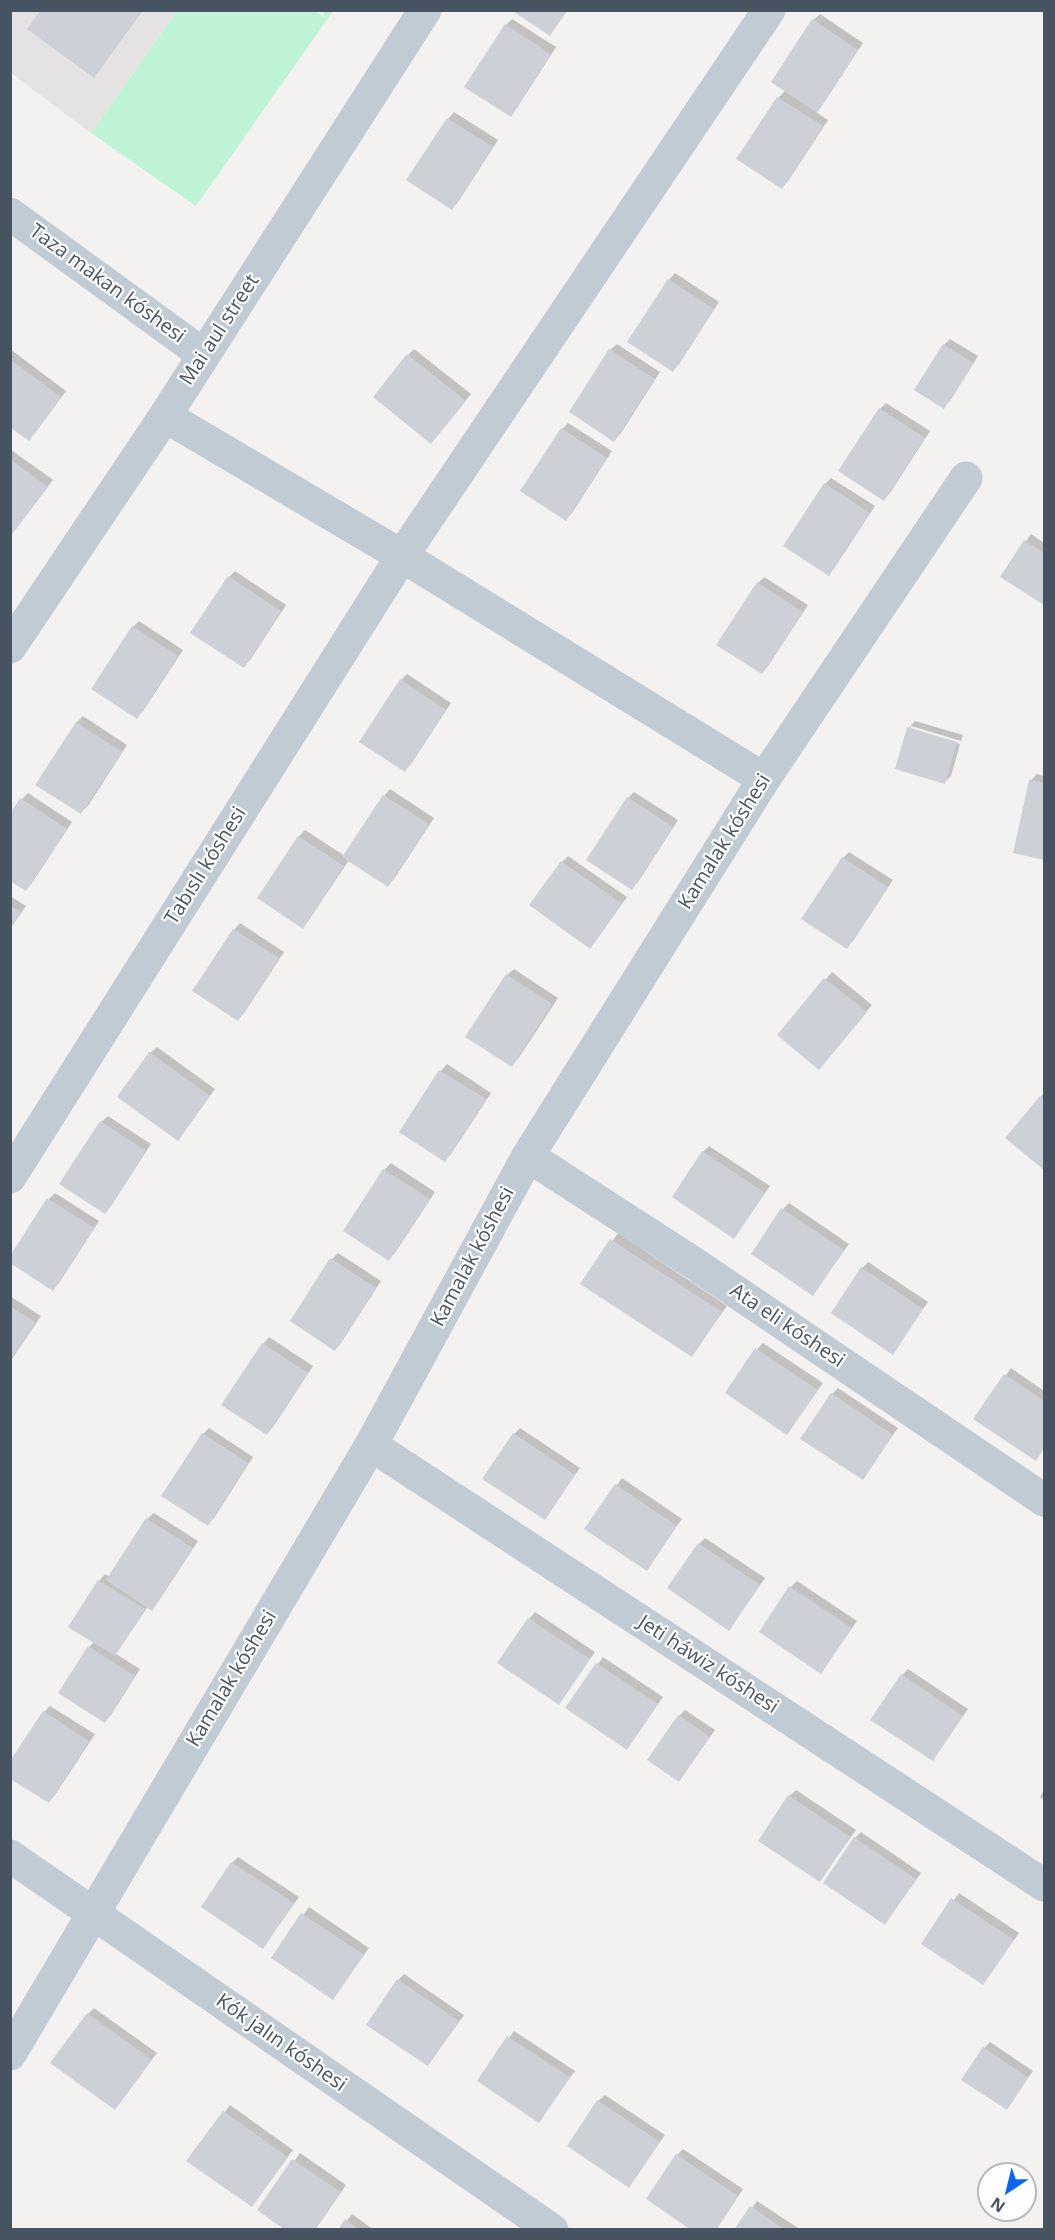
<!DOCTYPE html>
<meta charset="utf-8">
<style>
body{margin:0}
#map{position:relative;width:1055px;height:2240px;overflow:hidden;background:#f4f1f1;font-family:"Open Sans",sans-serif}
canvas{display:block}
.frame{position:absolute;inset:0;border:12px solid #475361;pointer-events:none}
.north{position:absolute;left:977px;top:2162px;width:60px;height:60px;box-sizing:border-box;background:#fff;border:2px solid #b5bac0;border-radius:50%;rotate:215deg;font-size:16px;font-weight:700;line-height:24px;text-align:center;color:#475361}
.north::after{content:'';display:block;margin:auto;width:21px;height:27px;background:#0a65f5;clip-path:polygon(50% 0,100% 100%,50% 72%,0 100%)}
</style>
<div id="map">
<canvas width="1055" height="2240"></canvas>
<div class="frame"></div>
<div class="north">N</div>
</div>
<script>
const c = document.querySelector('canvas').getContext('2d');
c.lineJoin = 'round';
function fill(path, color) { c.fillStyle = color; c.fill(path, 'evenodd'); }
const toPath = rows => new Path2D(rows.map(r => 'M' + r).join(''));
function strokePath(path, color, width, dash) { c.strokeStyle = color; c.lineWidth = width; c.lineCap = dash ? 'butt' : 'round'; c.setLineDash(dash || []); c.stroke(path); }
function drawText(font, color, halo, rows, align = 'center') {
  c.font = font + ' "Open Sans",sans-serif'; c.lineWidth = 4.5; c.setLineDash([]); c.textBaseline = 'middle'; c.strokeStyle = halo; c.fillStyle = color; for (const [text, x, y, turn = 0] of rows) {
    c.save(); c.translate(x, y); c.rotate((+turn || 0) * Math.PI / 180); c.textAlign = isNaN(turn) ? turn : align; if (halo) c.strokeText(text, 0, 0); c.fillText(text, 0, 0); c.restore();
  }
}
const education = toPath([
 [10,11,177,11,91,133,11,73]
]);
const green = toPath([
 [315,10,326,18,322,11,333,11,196,206,91,133,177,11]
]);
const shadow = toPath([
 [43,10,143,10,94,76],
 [514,10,568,10,550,34],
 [820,14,863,43,823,104,816,112,828,120,788,181,782,187,778,98,786,90,813,20],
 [512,19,556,47,517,108,510,115,506,25],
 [454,112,498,140,458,202,452,208,408,180,448,119],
 [675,273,719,302,679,364,673,370,669,280],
 [950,339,978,356,950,401,944,407,944,345],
 [617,344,660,372,621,433,614,440,610,350],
 [10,349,66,391,35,433,10,426],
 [414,349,471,394,438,435,408,355],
 [886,403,930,431,890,493,884,499,880,409],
 [568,423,612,451,572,513,566,519,562,429],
 [10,449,53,480,10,536],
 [831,478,875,506,835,567,829,574,825,484],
 [1031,534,1044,543,1044,603,1002,576],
 [235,571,286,605,250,660,244,666,229,577],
 [764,577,808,605,768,666,762,673,758,583],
 [139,621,183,650,143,711,137,717,133,627],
 [407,674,451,703,411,764,405,770,401,680],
 [83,716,127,745,88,806,81,812,37,784,77,722],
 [915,721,963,735,961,741,911,726,911,729,960,744,951,776,945,782,909,728],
 [1037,774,1044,776,1044,859,1014,851,1030,781],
 [390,789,434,818,394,879,388,885,349,860,309,920,303,927,259,898,299,836,305,830,345,856,384,796],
 [634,792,678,820,638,882,632,888,628,798],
 [28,793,72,822,32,883,26,889,22,799],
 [849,852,893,880,853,941,846,948,843,858],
 [568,856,627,897,596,940,562,862],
 [10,896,26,906,10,929],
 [240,923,284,952,244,1013,238,1019,194,991,234,930],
 [514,969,558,998,518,1059,512,1065,507,975],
 [832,972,872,1005,825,1062,779,1035],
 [157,1047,215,1089,184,1132,150,1053],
 [447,1064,491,1093,451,1154,445,1160,401,1132,441,1071],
 [1044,1093,1044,1168,1008,1138],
 [108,1116,151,1144,111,1206,105,1212,101,1122],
 [709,1146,770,1186,734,1237,703,1152],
 [391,1163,435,1192,395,1253,389,1259,345,1231,385,1169],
 [55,1193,99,1221,59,1283,53,1289,49,1199],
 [789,1203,849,1244,813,1294,783,1209],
 [618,1233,727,1306,692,1355,583,1283],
 [338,1253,381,1281,341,1343,335,1349,292,1320,332,1259],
 [868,1262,928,1302,892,1353,862,1268],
 [10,1296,41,1316,10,1362],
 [269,1337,313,1366,273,1427,267,1433,263,1344],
 [763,1343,823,1383,787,1433,757,1349],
 [1011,1368,1044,1391,1044,1448,1035,1459,975,1419],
 [838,1388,898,1428,862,1478,832,1394],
 [209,1428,253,1457,214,1518,207,1524,203,1434],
 [520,1428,580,1468,544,1518,514,1434],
 [622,1478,682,1519,646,1569,586,1529],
 [154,1513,198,1541,158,1602,152,1609,148,1606,116,1654,140,1669,111,1715,105,1721,89,1647,94,1642,99,1581,105,1574,110,1577,147,1519],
 [705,1538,765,1578,729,1629,699,1544],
 [797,1581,857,1621,821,1672,791,1587],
 [535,1612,595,1652,559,1703,529,1619],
 [603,1657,663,1697,627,1748,567,1707],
 [908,1669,968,1709,933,1759,902,1675],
 [50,1706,95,1734,55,1795,48,1802,44,1712],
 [685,1710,715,1730,679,1780,679,1716],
 [796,1790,856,1830,820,1880,789,1796],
 [1044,1790,1044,1800,1040,1797],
 [861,1832,921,1873,885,1923,855,1838],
 [238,1857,299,1897,263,1947,232,1863],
 [959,1893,1019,1933,983,1983,923,1943],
 [309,1907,369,1948,333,1998,273,1958],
 [404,1974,464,2015,428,2065,398,1980],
 [94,2008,157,2053,115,2108,88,2014],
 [514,2031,575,2071,539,2121,479,2081],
 [990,2042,1033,2071,1006,2108,984,2048],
 [605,2095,665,2135,629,2186,598,2101],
 [230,2105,293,2150,252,2205,189,2161],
 [683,2149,743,2189,716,2230,694,2230,677,2155],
 [300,2153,346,2185,315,2230,288,2230,259,2210],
 [757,2201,801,2230,736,2230],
 [352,2214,374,2230,339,2230]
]);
const building = toPath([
 [41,10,143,10,94,78,27,29],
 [511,10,567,10,550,36],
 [812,19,858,50,817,113,771,82],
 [505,24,551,54,511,117,464,87],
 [777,97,823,126,782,189,736,159],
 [447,118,493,147,452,210,406,180],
 [668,279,714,309,673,372,627,342],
 [943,344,973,363,944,409,914,390],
 [609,349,655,379,614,442,569,412],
 [407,354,466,401,431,444,373,397],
 [10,359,61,397,29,441,10,427],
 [879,408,925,438,884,501,838,471],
 [561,428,607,458,566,521,520,491],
 [10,459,48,487,10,537],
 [824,483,870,513,829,576,783,546],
 [1024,540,1044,553,1044,605,1000,577],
 [228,576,281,611,244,668,190,633],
 [757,582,803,612,762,674,716,645],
 [132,626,178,656,137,719,91,689],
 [400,679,446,710,405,772,359,742],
 [76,722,122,752,81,814,35,785],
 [907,727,957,742,945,784,895,769],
 [1029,780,1044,783,1044,860,1013,853],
 [383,795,429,824,388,887,342,857],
 [627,797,673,827,632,890,586,860],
 [20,798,67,829,26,891,10,881,10,814],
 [298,836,344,866,303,929,257,898],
 [842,857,888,887,847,949,801,919],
 [561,861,622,904,590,949,529,905],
 [10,906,21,912,10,928],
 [233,929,279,958,238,1021,192,991],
 [506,974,552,1004,512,1067,465,1037],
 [824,978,867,1012,819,1070,777,1035],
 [149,1052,210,1096,178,1141,117,1097],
 [439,1070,486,1099,445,1162,399,1132],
 [1040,1096,1044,1099,1044,1170,1005,1138],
 [100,1121,146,1151,105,1214,59,1184],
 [702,1151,765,1193,734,1239,672,1197],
 [383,1169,430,1199,389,1261,343,1231],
 [47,1198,94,1228,53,1291,10,1263,10,1256],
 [781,1208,844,1250,813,1296,751,1254],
 [610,1239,722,1312,692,1357,580,1284],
 [330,1258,376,1288,335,1351,290,1321],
 [861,1267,923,1309,893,1355,831,1313],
 [10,1306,35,1322,10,1361],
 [262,1343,308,1373,267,1435,221,1405],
 [755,1348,818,1390,787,1435,725,1393],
 [1004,1374,1044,1401,1044,1448,1036,1461,973,1419],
 [831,1393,893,1435,863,1480,800,1439],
 [202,1433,248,1463,208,1526,161,1496],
 [513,1433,575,1475,545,1520,482,1479],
 [615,1484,677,1526,647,1571,584,1529],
 [146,1518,193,1548,152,1611,106,1580],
 [698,1543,760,1585,729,1631,667,1588],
 [98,1580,145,1609,115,1656,68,1627],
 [789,1586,852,1628,821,1674,759,1632],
 [528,1618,590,1659,559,1705,497,1663],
 [88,1646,135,1676,105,1723,58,1693],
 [596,1663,658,1704,627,1750,565,1708],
 [901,1674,963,1716,933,1761,870,1720],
 [43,1711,89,1741,49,1803,10,1779,10,1761],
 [678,1715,710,1737,679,1782,647,1760],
 [788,1795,850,1837,820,1882,758,1841],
 [854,1837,916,1879,885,1925,823,1883],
 [231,1862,294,1903,263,1949,201,1907],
 [951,1898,1014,1940,983,1985,921,1944],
 [301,1913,364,1955,333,2000,271,1958],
 [397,1979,459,2021,428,2066,366,2025],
 [87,2013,152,2060,115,2110,50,2063],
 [507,2036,570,2077,539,2123,477,2081],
 [983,2047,1028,2078,1007,2110,961,2080],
 [597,2100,660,2142,629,2188,567,2146],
 [223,2111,288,2157,252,2207,186,2161],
 [676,2154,738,2196,715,2230,691,2230,646,2199],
 [292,2159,341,2192,315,2230,285,2230,257,2210],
 [750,2206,785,2230,734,2230],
 [345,2219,359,2230,338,2230]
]);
const street = toPath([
 [10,214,204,355],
 [165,416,402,556,764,779],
 [10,647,165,416,425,10],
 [528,1156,692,1262,1044,1500],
 [10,1177,402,556,769,10],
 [371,1445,1044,1885],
 [10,1856,552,2230],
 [10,2054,371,1445,528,1156,764,779,966,478]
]);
const streetNames = [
 ["Taza makan kóshesi",107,284,36],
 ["Mai aul street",220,330,-57],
 ["Kamalak kóshesi",725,842,-58],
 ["Tabıslı kóshesi",206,866,-58],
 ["Kamalak kóshesi",473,1257,-62],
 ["Ata eli kóshesi",787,1326,34],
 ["Jeti háwiz kóshesi",708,1665,33],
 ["Kamalak kóshesi",232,1679,-59],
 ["Kók jalın kóshesi",281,2043,35]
];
fill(education, '#e5e2e3');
fill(green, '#bef4d5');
fill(shadow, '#0003');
fill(building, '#cdd0d6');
strokePath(street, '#c1cbd4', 33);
drawText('20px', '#475361', '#fff', streetNames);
</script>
